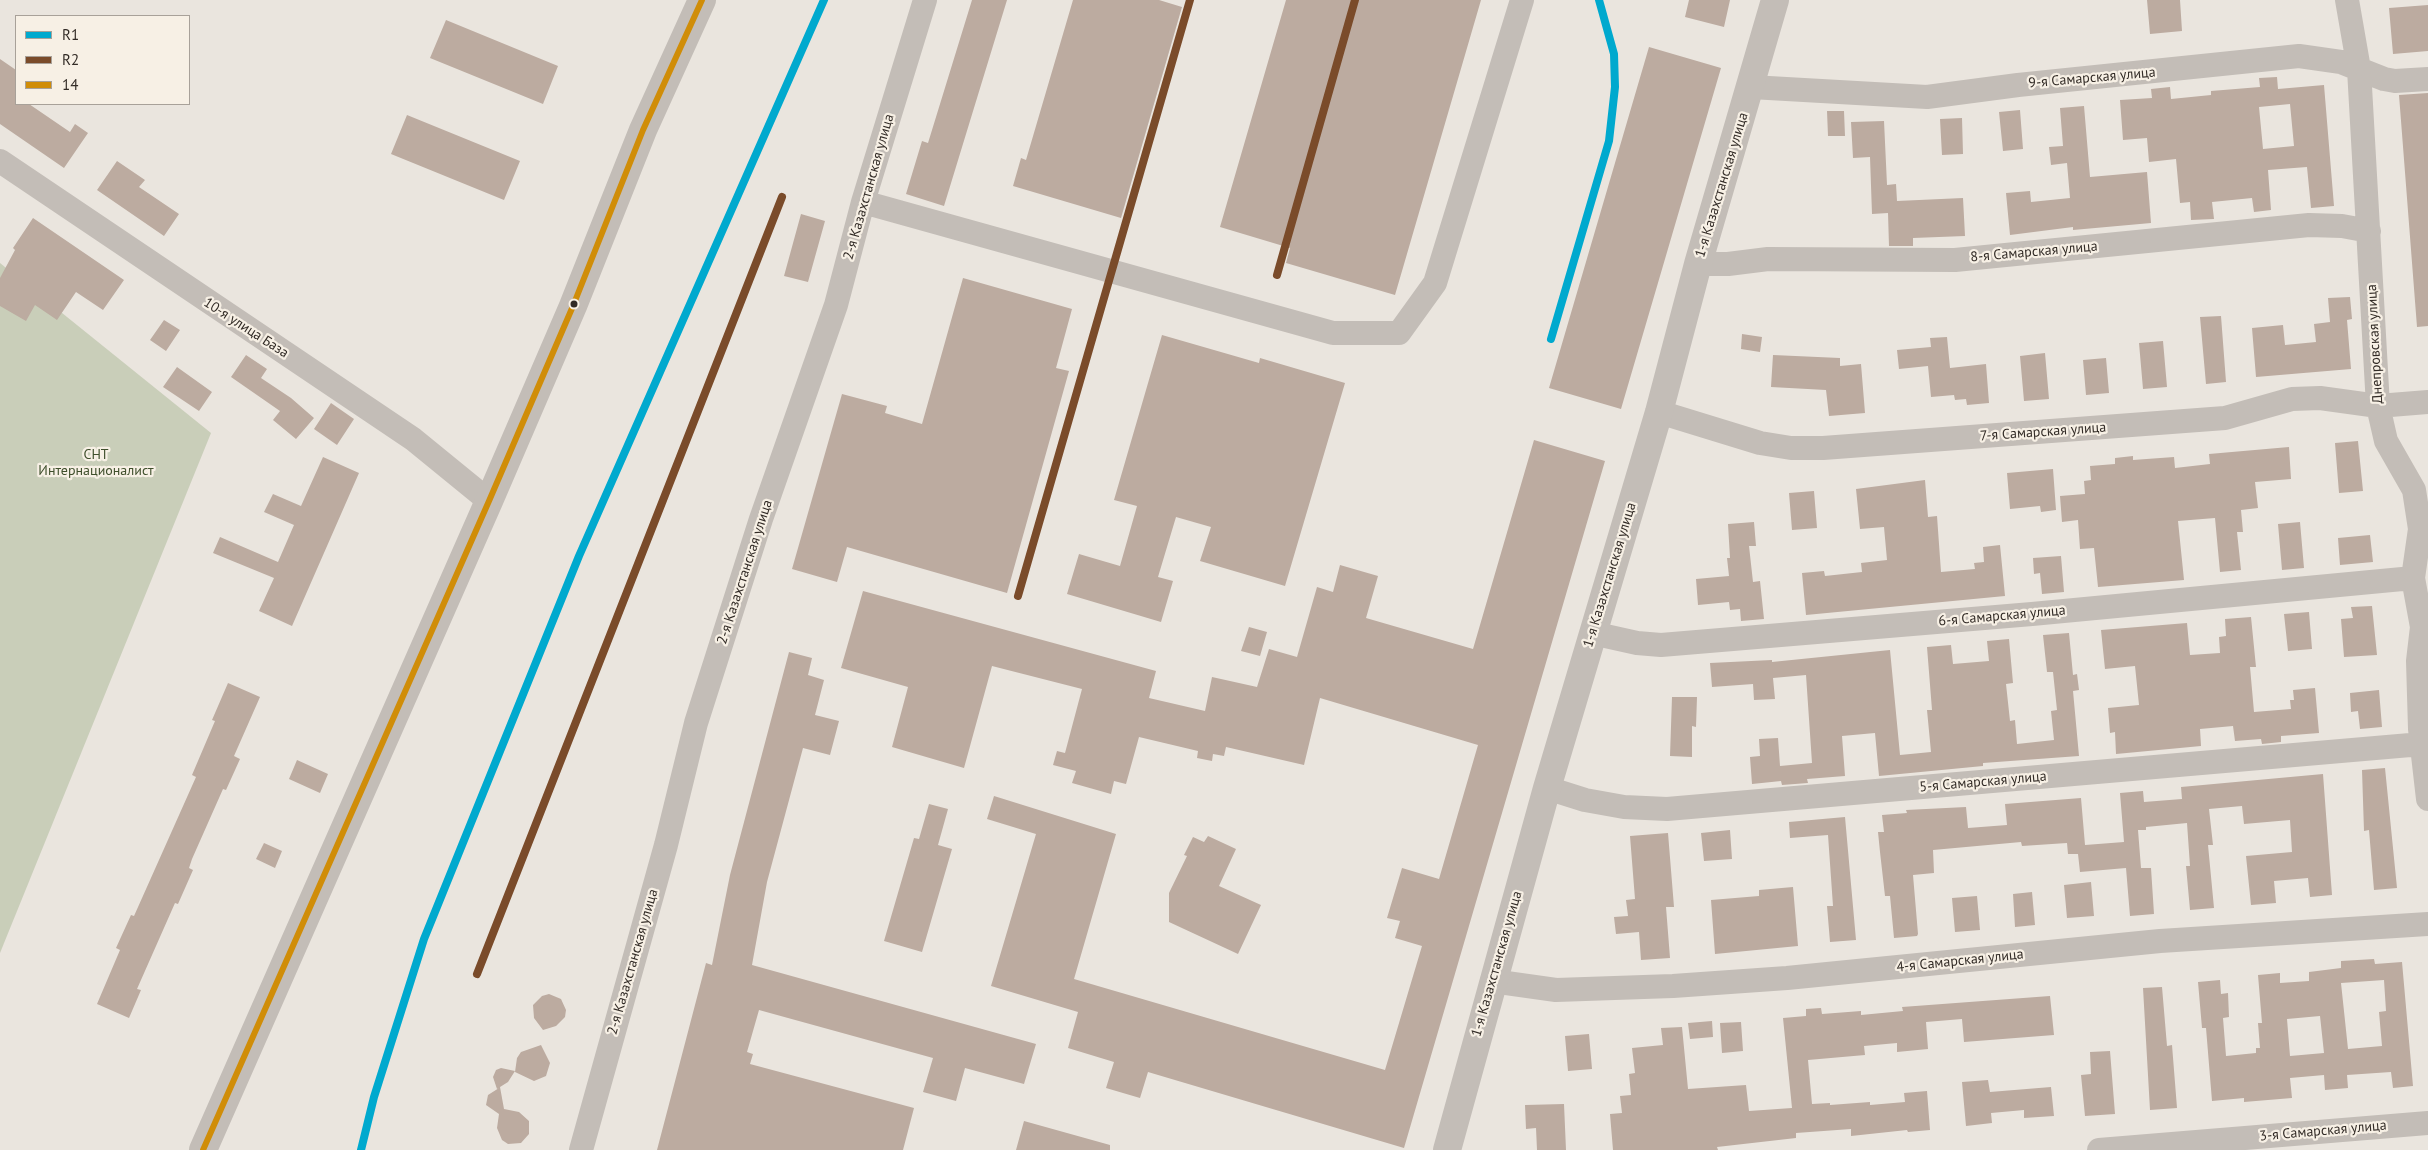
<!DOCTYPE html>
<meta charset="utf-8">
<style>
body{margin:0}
#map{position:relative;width:2428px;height:1150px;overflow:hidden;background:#eae5de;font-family:"PT Sans",sans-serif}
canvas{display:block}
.legend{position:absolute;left:15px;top:15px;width:175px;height:90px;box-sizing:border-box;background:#f7f0e5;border:1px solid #a8a199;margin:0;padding:6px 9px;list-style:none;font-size:15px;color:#322b26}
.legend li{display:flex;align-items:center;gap:10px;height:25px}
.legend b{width:25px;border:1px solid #a8a199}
</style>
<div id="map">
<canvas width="2428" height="1150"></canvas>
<ul class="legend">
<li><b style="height:6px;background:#00a9ce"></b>R1</li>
<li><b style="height:6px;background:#7a4b2a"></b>R2</li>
<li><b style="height:6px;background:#d08d08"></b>14</li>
</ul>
</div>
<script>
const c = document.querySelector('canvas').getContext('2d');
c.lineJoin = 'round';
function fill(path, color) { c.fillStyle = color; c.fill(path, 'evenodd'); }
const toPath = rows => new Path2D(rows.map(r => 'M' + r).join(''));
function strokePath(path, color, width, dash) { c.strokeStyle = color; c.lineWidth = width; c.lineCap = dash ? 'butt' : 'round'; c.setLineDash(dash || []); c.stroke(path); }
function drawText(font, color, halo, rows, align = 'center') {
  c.font = font + ' "PT Sans",sans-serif'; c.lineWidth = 4.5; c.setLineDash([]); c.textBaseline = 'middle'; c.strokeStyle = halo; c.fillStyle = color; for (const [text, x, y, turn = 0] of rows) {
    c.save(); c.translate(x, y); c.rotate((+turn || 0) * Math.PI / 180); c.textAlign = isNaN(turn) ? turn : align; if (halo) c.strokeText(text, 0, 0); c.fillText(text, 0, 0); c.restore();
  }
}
const green = toPath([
 [0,263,211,433,0,953]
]);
const building = toPath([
 [972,0,1007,0,944,206,906,194,922,141,928,143],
 [1073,0,1159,0,1182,7,1121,218,1013,186,1021,158,1026,160],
 [1286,0,1481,0,1395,295,1286,263,1290,248,1220,227],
 [1689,0,1730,0,1724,27,1685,17],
 [2147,0,2180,0,2182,31,2150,34],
 [2428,5,2428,51,2393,54,2389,8],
 [446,20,558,66,543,104,430,58],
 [1649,47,1721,68,1621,409,1549,388],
 [0,59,16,70,16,104,29,104,70,132,75,124,88,133,64,168,0,124],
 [2277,77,2278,89,2324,85,2334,206,2311,208,2307,167,2268,170,2271,210,2254,212,2252,198,2212,202,2214,219,2191,220,2190,202,2180,203,2176,159,2149,162,2147,138,2123,140,2120,100,2152,98,2151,89,2170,87,2171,99,2211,95,2211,91,2260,87,2259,78],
 [2290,104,2294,146,2263,149,2259,107],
 [2428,93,2428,326,2417,327,2399,95],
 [2084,106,2090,177,2147,172,2151,223,2073,230,2073,227,2010,235,2006,193,2030,191,2031,202,2070,198,2067,163,2051,165,2049,147,2063,146,2060,108],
 [2020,110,2023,149,2003,151,1999,112],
 [1827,111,1844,111,1845,136,1828,136],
 [407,115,520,161,504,200,391,154],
 [1962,118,1963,154,1942,155,1940,119],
 [1884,121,1887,185,1896,184,1897,201,1963,198,1965,236,1913,238,1913,246,1889,246,1888,213,1872,214,1870,157,1853,158,1851,122],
 [117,161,145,180,139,187,179,214,164,236,97,190],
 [801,214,825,221,808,282,784,276],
 [33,218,124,280,103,310,76,292,57,320,35,305,26,321,0,306,0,278,15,250,13,248],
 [963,278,1072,309,1056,368,1069,371,1007,593,847,547,837,582,792,569,842,394,887,406,885,413,922,424],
 [2350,297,2352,319,2347,320,2351,369,2256,377,2252,328,2283,325,2285,345,2316,342,2314,324,2330,322,2328,298],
 [2221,316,2226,382,2206,384,2200,317],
 [164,320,180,330,166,351,150,340],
 [1742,334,1762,337,1760,352,1741,349],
 [1162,335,1259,363,1260,358,1345,383,1285,586,1200,561,1211,527,1176,517,1158,577,1173,581,1161,622,1067,594,1079,554,1120,566,1137,506,1114,500],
 [1947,337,1950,368,1986,364,1989,403,1967,405,1966,399,1955,400,1954,395,1931,397,1928,366,1899,369,1897,350,1931,347,1930,338],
 [2163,341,2167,387,2143,389,2139,343],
 [2045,353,2049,399,2024,401,2020,356],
 [246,355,267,369,261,378,291,398,314,418,296,439,273,420,280,411,231,377],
 [1773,355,1840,358,1840,366,1861,364,1865,413,1829,416,1826,390,1771,387],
 [2106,358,2109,393,2086,395,2083,360],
 [177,367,212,392,199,411,163,387],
 [331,403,354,419,337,445,314,429],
 [1534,440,1605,461,1404,1148,1148,1072,1140,1098,1106,1088,1114,1062,1068,1048,1078,1012,991,986,1036,834,987,819,994,796,1116,834,1074,979,1385,1070,1422,946,1395,938,1400,921,1387,918,1402,868,1439,879,1478,745,1320,698,1304,765,1226,747,1224,756,1213,754,1212,761,1197,758,1198,751,1139,737,1126,784,1114,781,1111,794,1072,783,1076,771,1053,765,1057,751,1065,753,1082,689,992,666,964,768,892,747,908,687,841,668,863,591,1156,671,1149,698,1205,711,1212,677,1257,687,1269,649,1297,657,1317,587,1333,592,1340,565,1378,576,1366,618,1473,649],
 [2358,441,2363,491,2339,493,2335,443],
 [2289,447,2291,479,2255,482,2258,508,2241,510,2243,532,2237,532,2241,570,2220,572,2215,518,2178,521,2184,580,2098,587,2094,548,2080,549,2078,520,2062,522,2060,496,2085,494,2084,481,2091,480,2090,466,2115,464,2115,458,2133,456,2133,460,2174,457,2175,468,2210,464,2209,454],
 [323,457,359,473,292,626,259,611,274,578,213,553,220,537,278,562,294,525,264,512,273,494,301,506],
 [2053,469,2056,510,2041,512,2040,506,2010,509,2007,473],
 [1925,480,1928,517,1937,516,1941,572,1975,569,1974,563,1984,562,1983,547,2000,545,2005,596,1806,615,1802,573,1824,571,1825,576,1862,572,1861,563,1887,560,1884,527,1860,529,1856,489],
 [1814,491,1817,528,1792,530,1789,493],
 [1754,522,1756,546,1749,546,1753,582,1760,581,1764,619,1741,621,1740,609,1730,610,1729,602,1698,605,1696,579,1729,576,1727,558,1730,558,1728,524],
 [2300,522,2304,568,2282,570,2278,524],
 [2370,535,2373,562,2340,565,2338,538],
 [2061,556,2064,592,2042,594,2040,573,2034,574,2033,558],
 [2372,606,2377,655,2344,657,2341,619,2353,618,2351,607],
 [2309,612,2312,649,2288,651,2284,614],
 [2251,617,2256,667,2250,667,2254,712,2291,709,2290,700,2294,700,2293,690,2315,688,2319,733,2281,736,2281,742,2262,744,2261,739,2235,741,2233,726,2200,729,2201,746,2116,754,2115,732,2110,733,2108,708,2139,705,2135,666,2105,669,2101,630,2187,623,2190,655,2220,653,2219,637,2226,636,2225,619],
 [1249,627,1267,632,1260,656,1241,651],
 [2069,633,2073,675,2077,674,2079,690,2073,691,2079,756,1983,763,1983,766,1879,776,1875,733,1842,736,1845,776,1807,779,1808,783,1782,785,1781,781,1752,784,1750,757,1760,756,1759,739,1778,738,1780,766,1812,763,1806,675,1773,678,1775,699,1754,700,1753,684,1712,687,1710,663,1772,660,1772,662,1890,650,1900,755,1931,752,1927,710,1932,710,1927,647,1951,645,1953,664,1989,661,1987,641,2009,639,2013,683,2006,684,2010,721,2015,720,2017,744,2054,740,2051,711,2057,710,2053,672,2047,672,2043,635],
 [789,652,812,658,808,675,824,680,815,715,839,721,830,755,803,748,767,882,752,965,1036,1044,1024,1084,965,1068,956,1101,923,1092,933,1058,759,1010,747,1052,753,1054,750,1064,914,1108,903,1150,657,1150,706,963,712,965,730,875],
 [228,683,260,697,234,756,240,759,226,790,223,789,192,859,189,868,193,870,178,904,175,903,137,989,141,990,129,1018,97,1004,120,950,116,948,131,915,134,916,196,777,192,775,215,721,212,720],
 [2379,690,2382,727,2360,729,2358,711,2351,712,2350,693],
 [1672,697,1697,697,1696,727,1692,726,1692,757,1670,756],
 [297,760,328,774,320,793,289,779],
 [2385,768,2397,888,2374,890,2369,830,2364,831,2362,770],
 [2323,774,2332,895,2310,897,2308,878,2274,881,2276,903,2251,905,2246,856,2292,852,2290,820,2244,824,2242,806,2209,809,2213,845,2208,845,2214,908,2190,910,2186,866,2190,866,2187,823,2146,827,2146,830,2138,830,2141,868,2151,868,2154,914,2130,916,2126,868,2080,872,2078,854,2068,854,2067,843,2022,846,2021,842,1933,850,1934,873,1913,875,1918,934,1917,936,1894,938,1890,896,1885,896,1880,852,1878,832,1884,832,1882,815,1907,813,1906,810,1966,807,1968,828,2007,825,2005,804,2081,798,2085,845,2124,842,2120,793,2143,791,2144,802,2182,799,2181,787],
 [929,804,948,809,938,845,952,849,922,952,884,941,914,838,919,839],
 [1845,817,1856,940,1830,942,1827,906,1833,906,1828,835,1790,838,1789,822],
 [1730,830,1732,859,1704,861,1701,833],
 [1668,833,1674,907,1666,907,1670,958,1641,960,1639,932,1616,934,1614,917,1628,916,1626,900,1635,899,1630,836],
 [1208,836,1236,849,1219,886,1261,905,1238,954,1169,922,1169,893,1187,856,1184,855,1193,837,1204,842],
 [264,843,282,851,275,868,256,859],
 [2091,882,2094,916,2067,918,2064,885],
 [1793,887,1798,946,1715,954,1711,900,1759,896,1759,890],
 [2032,892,2035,925,2015,927,2013,894],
 [1977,896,1980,930,1955,932,1952,898],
 [2374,959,2375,964,2402,962,2413,1086,2393,1088,2391,1072,2347,1075,2348,1088,2325,1090,2324,1075,2290,1078,2292,1098,2244,1102,2244,1098,2212,1101,2206,1028,2202,1028,2198,982,2220,980,2221,994,2228,993,2229,1017,2223,1018,2226,1056,2256,1053,2256,1048,2260,1048,2258,1023,2262,1023,2258,975,2280,973,2280,983,2309,981,2309,972,2341,968,2341,961],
 [2384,980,2386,1011,2379,1012,2382,1046,2348,1049,2341,983],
 [2320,1016,2324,1053,2290,1056,2287,1019],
 [2162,987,2167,1046,2172,1045,2177,1108,2150,1110,2143,988],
 [549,994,561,999,566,1010,565,1017,556,1026,543,1030,534,1018,533,1005,542,996],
 [2050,996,2054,1035,1964,1042,1962,1019,1926,1022,1928,1049,1897,1052,1897,1043,1864,1046,1865,1055,1808,1060,1812,1104,1830,1103,1830,1105,1870,1102,1870,1105,1905,1102,1904,1093,1927,1091,1930,1130,1908,1132,1907,1130,1851,1136,1851,1129,1796,1133,1796,1138,1717,1147,1718,1150,1613,1150,1610,1114,1622,1113,1620,1096,1631,1095,1629,1074,1635,1073,1632,1048,1663,1045,1661,1028,1682,1027,1688,1089,1746,1085,1749,1111,1792,1108,1783,1018,1806,1016,1806,1009,1821,1008,1822,1014,1861,1011,1861,1015,1903,1011,1902,1007],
 [1712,1021,1713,1037,1690,1039,1688,1023],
 [1741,1022,1743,1051,1722,1053,1720,1023],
 [1589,1034,1592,1069,1568,1071,1565,1036],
 [541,1045,550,1063,546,1076,534,1081,515,1072,517,1058,521,1052],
 [2110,1051,2115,1114,2085,1116,2081,1075,2091,1074,2090,1052],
 [501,1068,515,1071,508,1082,500,1087,504,1109,519,1112,529,1121,529,1134,521,1143,508,1144,502,1140,497,1128,499,1114,486,1105,488,1095,499,1088,497,1089,493,1077,496,1070],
 [1988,1080,1990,1092,2051,1087,2054,1116,2024,1118,2024,1110,1991,1113,1992,1123,1966,1126,1962,1082],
 [1564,1104,1566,1150,1537,1150,1536,1128,1526,1129,1525,1105],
 [1024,1121,1110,1145,1110,1150,1016,1150]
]);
const minor = toPath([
 [2347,0,2359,69,2378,406,2386,441,2414,490,2420,529,2413,578,2422,627,2418,661,2420,729,2428,799],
 [1751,87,1927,97,2018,85,2299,56,2341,62,2384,79,2395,81,2428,79],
 [0,161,413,439,489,501],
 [863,202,1333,333,1399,333,1435,283,1522,0],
 [1698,264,1728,264,1768,259,1955,260,2309,225,2342,226,2369,231],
 [1659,412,1760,443,1791,448,1823,448,2225,418,2292,399,2320,398,2378,406,2428,402],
 [1592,633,1637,643,1661,645,2032,614,2413,578],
 [1547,788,1585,800,1624,807,1667,809,2422,744],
 [1492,981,1556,990,1673,986,1787,978,2160,941,2428,924],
 [581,1150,666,845,696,723,761,519,836,305,863,202,925,0],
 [2099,1150,2428,1123]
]);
const tertiary = toPath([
 [203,1150,489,501,573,306,643,130,702,0],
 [1447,1150,1547,788,1659,412,1698,264,1775,0]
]);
const bus1 = toPath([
 [203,1150,489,501,573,306,643,130,702,0]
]);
const rail1 = toPath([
 [1551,339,1609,141,1615,87,1614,54,1599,0],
 [361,1150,374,1097,424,939,579,556,824,0]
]);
const rail2 = toPath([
 [1277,275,1355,0],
 [1018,596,1190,0],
 [477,974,782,197]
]);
const markers = [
 [574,304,4.5,"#322b26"]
];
const streetNames = [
 ["9-я Самарская улица",2092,78,-5],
 ["1-я Казахстанская улица",1722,185,-73],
 ["2-я Казахстанская улица",869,187,-74],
 ["8-я Самарская улица",2034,252,-5],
 ["10-я улица База",246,328,33],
 ["Днепровская улица",2375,344,-93],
 ["7-я Самарская улица",2043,432,-4],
 ["2-я Казахстанская улица",745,572,-72],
 ["1-я Казахстанская улица",1610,575,-73],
 ["6-я Самарская улица",2002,616,-5],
 ["5-я Самарская улица",1983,782,-5],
 ["4-я Самарская улица",1960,961,-6],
 ["2-я Казахстанская улица",633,962,-74],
 ["1-я Казахстанская улица",1497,964,-74],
 ["3-я Самарская улица",2323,1131,-5]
];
const parkNames = [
 ["СНТ",96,455],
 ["Интернационалист",96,471]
];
fill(green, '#c9ceb9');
fill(building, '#bcaba0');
strokePath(minor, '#c3bdb7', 24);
strokePath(tertiary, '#c3bdb7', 28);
strokePath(bus1, '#d08d08', 6);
strokePath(rail1, '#00a9ce', 8);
strokePath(rail2, '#7a4b2a', 8);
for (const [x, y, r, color] of markers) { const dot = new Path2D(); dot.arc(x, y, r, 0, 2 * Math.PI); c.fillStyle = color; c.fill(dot); strokePath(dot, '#f7f0e5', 2); }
drawText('14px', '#322b26', '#f7f0e5', streetNames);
drawText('14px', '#3f4f2c', '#f7f0e5', parkNames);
</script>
